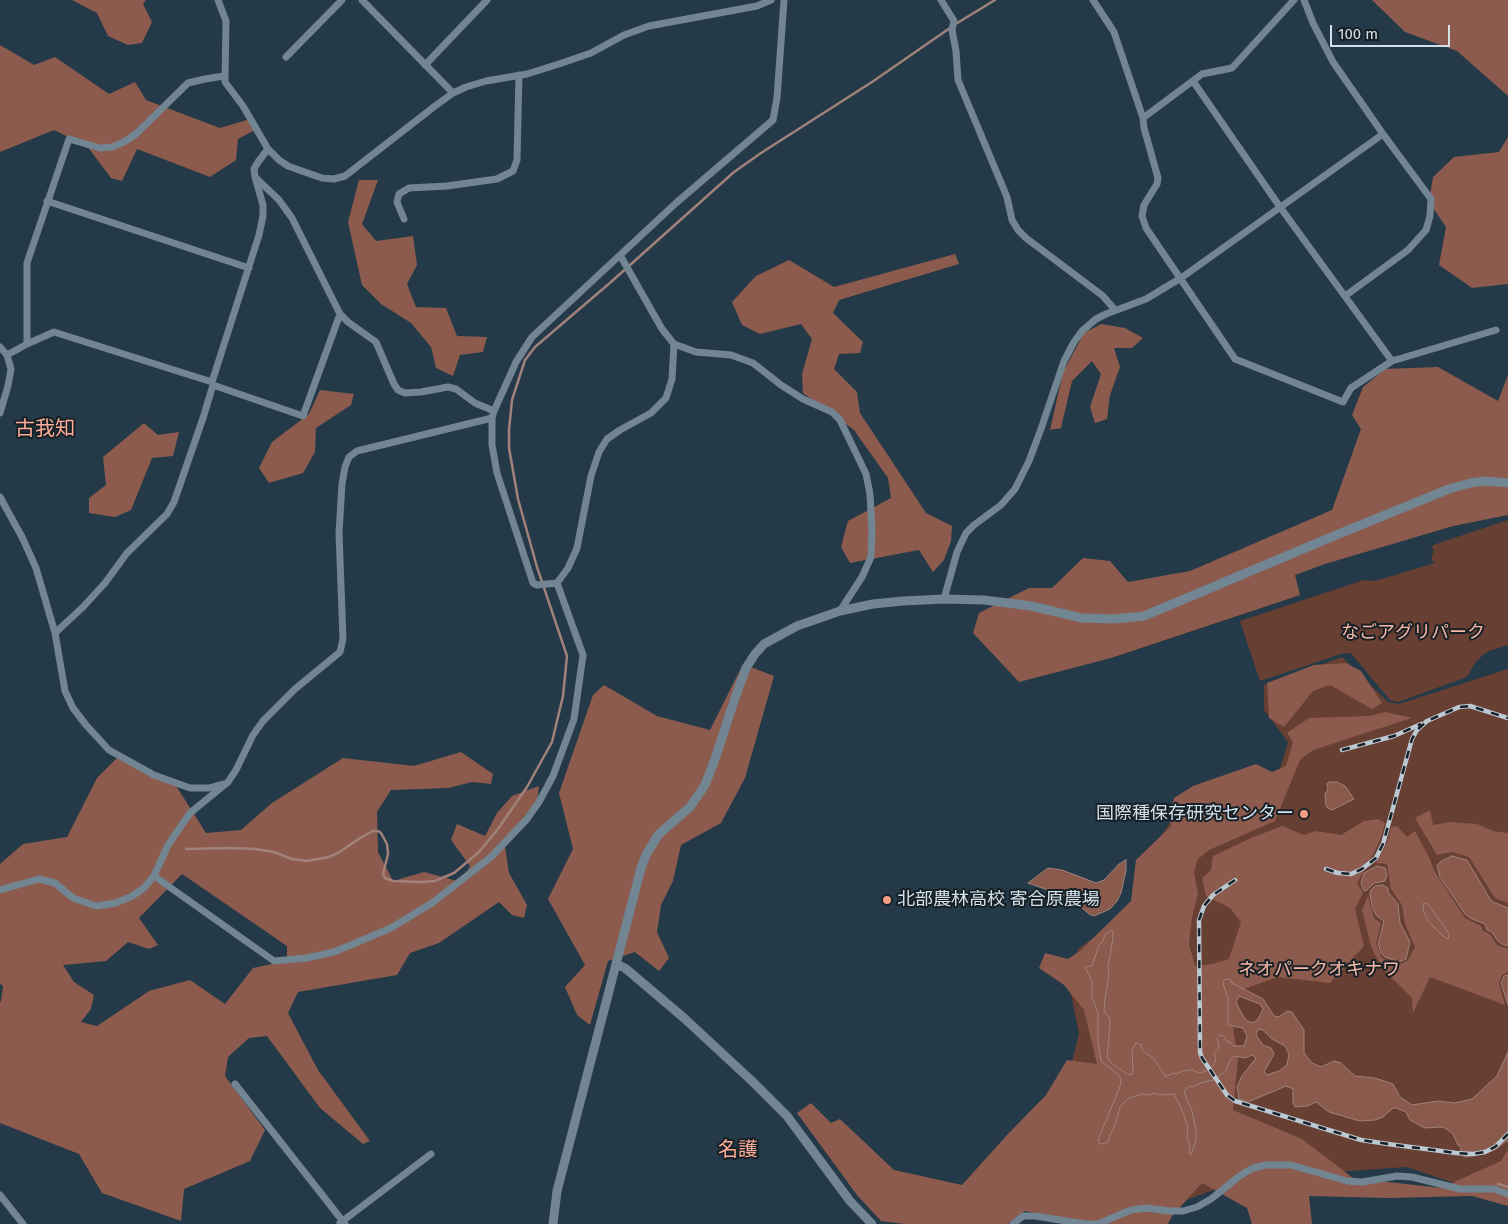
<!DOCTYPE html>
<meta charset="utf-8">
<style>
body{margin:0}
#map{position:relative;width:1508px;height:1224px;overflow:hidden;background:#243a48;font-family:"Fira Sans",sans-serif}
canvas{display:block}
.scale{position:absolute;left:1330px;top:25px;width:120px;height:22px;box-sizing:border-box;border:2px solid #d3e0e9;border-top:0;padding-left:6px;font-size:15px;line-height:18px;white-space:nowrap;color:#d3e0e9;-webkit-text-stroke:4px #162026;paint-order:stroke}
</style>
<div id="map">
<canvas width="1508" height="1224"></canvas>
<div class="scale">100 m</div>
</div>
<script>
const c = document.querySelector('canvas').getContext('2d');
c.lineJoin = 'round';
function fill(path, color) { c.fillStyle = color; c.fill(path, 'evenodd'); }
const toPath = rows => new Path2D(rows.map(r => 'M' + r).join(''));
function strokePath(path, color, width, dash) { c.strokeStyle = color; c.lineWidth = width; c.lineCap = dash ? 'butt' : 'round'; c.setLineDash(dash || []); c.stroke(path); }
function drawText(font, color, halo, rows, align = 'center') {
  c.font = font + ' "Fira Sans","Noto Sans JP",sans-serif'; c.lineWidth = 4; c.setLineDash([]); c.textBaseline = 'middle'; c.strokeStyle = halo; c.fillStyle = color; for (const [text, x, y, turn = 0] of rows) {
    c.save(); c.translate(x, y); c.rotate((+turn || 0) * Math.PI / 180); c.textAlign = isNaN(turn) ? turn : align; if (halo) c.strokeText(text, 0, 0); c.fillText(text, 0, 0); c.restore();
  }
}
const green = toPath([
 [1508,520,1508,645,1489,651,1482,656,1475,663,1467,677,1398,702,1390,700,1355,658,1350,653,1344,653,1260,681,1240,621,1364,580,1375,581,1435,563,1431,560,1434,549,1431,548,1433,545],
 [1342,657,1388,702,1399,704,1508,669,1508,1179,1491,1183,1451,1182,1407,1167,1333,1172,1216,1189,1186,1200,1052,1142,1079,1034,1069,984,1078,949,1126,914,1153,849,1184,801,1277,778,1288,742,1264,710,1264,685]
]);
const forest = toPath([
 [72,0,146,0,143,4,152,22,142,43,128,45,108,36,97,13],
 [1372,0,1508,0,1508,96,1457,51,1405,32],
 [0,45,34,65,55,57,109,94,135,82,146,100,220,128,250,119,255,130,238,139,236,160,210,177,137,149,122,181,111,178,87,146,54,130,0,152],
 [1508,137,1508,284,1472,288,1439,265,1446,227,1429,202,1433,177,1454,157,1499,152],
 [359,180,378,180,362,224,376,241,413,236,417,265,407,284,416,307,446,308,457,336,487,337,483,352,460,355,453,376,436,368,431,347,411,323,381,304,362,285,348,222],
 [955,254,959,264,839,300,833,313,863,342,860,353,839,354,834,369,857,392,860,413,926,513,952,526,951,541,944,560,933,572,919,550,850,563,841,547,848,521,891,498,888,478,854,430,803,393,802,374,812,339,801,324,760,334,742,325,732,302,756,276,789,260,834,287],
 [1101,324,1125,328,1143,338,1132,348,1114,348,1120,367,1110,395,1107,419,1095,423,1090,407,1101,374,1092,361,1072,381,1061,428,1050,430,1063,372,1084,333],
 [1438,367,1498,401,1508,375,1508,515,1453,526,1325,564,1295,575,1300,595,1111,658,1019,682,973,633,979,613,1029,588,1052,588,1083,558,1110,561,1128,582,1190,571,1332,510,1361,429,1352,415,1363,387,1385,369],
 [320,390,354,394,351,405,316,428,315,452,303,473,269,483,259,468,272,442,309,414],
 [144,423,158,435,179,432,173,456,152,458,131,510,115,517,89,513,89,498,106,485,103,457],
 [1346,663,1361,671,1382,703,1372,709,1330,685,1313,691,1284,727,1269,718,1267,683,1314,665],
 [743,664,774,676,745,778,721,823,681,845,673,881,661,905,657,932,669,958,659,971,635,952,608,961,590,1025,577,1015,565,987,585,965,548,899,573,849,559,793,593,695,604,685,657,716,710,730],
 [1385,712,1412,718,1313,750,1300,760,1275,821,1209,850,1198,859,1194,872,1198,894,1192,917,1189,944,1195,966,1212,964,1229,959,1241,922,1230,908,1206,896,1202,878,1211,870,1213,856,1251,838,1282,826,1304,835,1316,831,1341,835,1364,821,1378,819,1385,823,1382,835,1376,849,1357,883,1363,893,1355,909,1364,946,1330,983,1278,977,1228,995,1238,1059,1233,1110,1302,1139,1353,1178,1441,1188,1501,1161,1508,1149,1508,1206,1472,1196,1390,1198,1309,1196,1312,1224,1252,1224,1247,1208,1202,1183,1172,1216,1168,1224,1091,1224,1025,1211,1008,1224,905,1224,881,1221,857,1195,797,1113,811,1103,831,1123,840,1119,894,1170,962,1185,1008,1134,1046,1095,1067,1060,1097,1064,1084,1010,1064,985,1039,968,1045,953,1068,959,1080,951,1131,901,1136,860,1171,826,1169,813,1174,798,1193,786,1256,764,1272,772,1286,766,1293,742,1287,733,1309,718,1370,716],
 [461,752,493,774,491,784,472,782,448,788,391,790,377,812,378,852,393,881,424,872,461,882,470,866,451,840,457,824,485,836,497,813,512,796,539,786,537,802,504,840,509,873,527,905,524,918,512,915,499,902,439,943,410,953,397,975,298,992,288,1013,318,1070,370,1141,363,1144,320,1108,267,1036,249,1038,228,1057,225,1076,265,1130,250,1161,184,1189,181,1221,102,1193,79,1154,0,1123,0,1002,1,1001,3,986,0,984,0,864,23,844,67,837,97,778,117,758,173,781,206,833,241,830,272,803,343,758,414,766],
 [182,874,287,946,287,961,253,968,225,1004,190,980,149,991,97,1026,81,1022,91,1009,94,995,74,982,63,965,106,961,128,942,149,949,158,945,139,918],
 [1430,810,1433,825,1450,822,1477,824,1493,831,1508,833,1508,903,1495,898,1469,857,1452,852,1437,855,1415,818],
 [1397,826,1407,837,1415,831,1429,857,1435,872,1465,918,1481,926,1483,931,1490,934,1497,945,1508,949,1508,972,1502,975,1499,983,1505,1005,1430,977,1413,1013,1412,998,1386,972,1375,955,1371,946,1362,910,1368,896,1374,918,1381,923,1376,944,1382,958,1397,966,1408,960,1415,947,1405,924,1402,905,1391,889,1387,864,1376,863,1387,843,1391,827]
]);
const water = toPath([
 [1329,782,1337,782,1345,786,1354,799,1332,810,1329,809,1326,806,1325,794,1328,790,1327,784,1329,782],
 [1452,856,1467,860,1490,899,1493,902,1508,908,1508,946,1502,944,1497,940,1492,932,1487,930,1485,924,1470,918,1465,914,1440,877,1437,866,1440,862,1452,856],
 [1126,860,1126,870,1121,893,1117,901,1110,909,1094,916,1089,914,1071,898,1028,883,1048,868,1062,870,1096,883,1104,880,1119,864,1126,860],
 [1377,866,1385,868,1387,875,1385,881,1374,883,1367,890,1364,891,1361,883,1364,873,1377,866],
 [1382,885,1388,888,1388,892,1398,904,1400,923,1410,942,1406,959,1399,962,1385,957,1381,953,1378,944,1384,921,1376,915,1373,909,1370,895,1371,890,1375,886,1382,885],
 [1424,903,1428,904,1449,934,1448,939,1444,937,1428,921,1423,910,1424,903],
 [1110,931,1113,931,1113,938,1108,967,1109,975,1105,999,1104,1011,1109,1017,1110,1024,1107,1057,1111,1063,1127,1074,1131,1075,1133,1070,1132,1050,1136,1043,1140,1044,1143,1051,1152,1057,1166,1077,1173,1073,1176,1074,1183,1071,1192,1070,1199,1073,1206,1071,1213,1066,1216,1059,1214,1053,1218,1050,1219,1045,1217,1039,1220,1035,1224,1036,1227,1042,1231,1043,1233,1046,1244,1046,1247,1036,1243,1028,1228,1025,1228,998,1223,983,1224,980,1228,979,1230,979,1232,983,1263,999,1274,1016,1279,1017,1287,1011,1292,1012,1304,1030,1304,1053,1312,1063,1321,1067,1334,1061,1341,1063,1355,1076,1375,1078,1393,1084,1400,1097,1412,1105,1438,1101,1455,1103,1472,1099,1497,1076,1508,1052,1508,1141,1506,1141,1499,1147,1487,1153,1466,1157,1461,1155,1461,1147,1458,1145,1453,1134,1445,1128,1441,1127,1425,1128,1410,1120,1406,1112,1396,1108,1393,1108,1383,1117,1375,1120,1360,1121,1329,1112,1316,1102,1307,1106,1295,1107,1293,1102,1293,1089,1286,1086,1248,1102,1239,1099,1237,1087,1242,1076,1256,1058,1252,1055,1245,1058,1234,1056,1231,1059,1225,1072,1213,1080,1200,1083,1193,1087,1190,1086,1185,1090,1184,1092,1192,1111,1196,1131,1196,1140,1191,1155,1189,1153,1190,1145,1187,1138,1188,1127,1182,1110,1174,1094,1160,1095,1154,1093,1150,1095,1142,1094,1127,1099,1120,1107,1116,1122,1107,1143,1100,1144,1098,1140,1121,1084,1120,1076,1101,1061,1098,1040,1098,1012,1092,998,1092,981,1085,967,1092,966,1099,945,1103,941,1105,935,1110,931],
 [1239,996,1260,1004,1263,1009,1259,1018,1253,1023,1247,1021,1242,1014,1236,1002,1239,996],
 [1259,1029,1263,1030,1272,1039,1285,1046,1289,1054,1287,1065,1279,1071,1267,1075,1264,1072,1274,1054,1271,1048,1263,1045,1256,1035,1257,1031,1259,1029],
 [1508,975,1508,1005,1501,983,1504,976,1508,975]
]);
const stream = toPath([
 [954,25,995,0],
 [186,849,231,848,256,849,274,852,292,859,307,861,329,857,338,853,360,838,373,831,378,831,381,833,387,844,388,854,383,874,385,878,393,881,421,882,435,881,454,873,479,852,498,829,527,787,552,742,563,696,567,656,537,567,518,499,509,448,509,430,512,400,525,360,535,347,611,282,734,172,761,153,872,82,950,28],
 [1498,1184,1508,1187]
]);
const minor = toPath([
 [218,0,226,21,225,82,243,106,268,149,279,160,288,166,302,171,322,178,334,179,345,176,435,106,453,93,466,87,486,81,527,74,562,63,591,53,624,35,649,26,757,6,771,0],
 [362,0,453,93],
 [941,0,954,21,952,30,956,51,958,80,1007,197,1012,220,1018,230,1026,238,1103,296,1115,310],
 [1093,0,1114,32,1143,118,1144,128,1158,178,1157,184,1144,205,1142,216,1146,228,1235,359,1343,402,1351,388,1392,361,1496,330],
 [1304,0,1313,23,1333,62,1383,134,1431,199,1430,216,1426,230,1408,250,1345,296],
 [286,57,342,0],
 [425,65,487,0],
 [1193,81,1280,207,1392,361],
 [1143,118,1202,74,1232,68,1294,0],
 [257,179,279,200,292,218,340,314,348,322,376,342,394,384,398,390,405,393,421,392,448,387,456,389,475,403,494,411],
 [47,201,249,268],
 [404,219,397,202,399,194,409,188,447,186,497,179,513,171,517,160,519,75],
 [620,255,662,329,674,344,696,352,731,355,753,363,781,385,803,399,832,412,840,420,866,474,870,494,872,530,871,557,862,577,840,611],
 [27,344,27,263,69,139,100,148,112,147,124,142,136,134,188,83,205,79,224,76],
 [674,344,672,379,666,398,651,413,620,430,607,439,599,452,591,476,577,548,568,568,557,583,537,585,533,583,497,473,492,445,492,418,494,411,516,362,532,337,676,203,773,120,777,98,784,0],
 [0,347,7,355,11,369,8,386,0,413],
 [7,355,27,344,54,332,212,382],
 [213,385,303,416,340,314],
 [0,497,22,537,36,568,55,633,65,691,73,708,86,725,109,750,154,775,190,788,209,788,223,784],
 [944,599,957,552,966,533,974,525,1001,505,1015,489,1029,461,1041,429,1064,361,1074,342,1082,331,1096,319,1106,314,1146,299,1181,278,1383,134],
 [55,633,83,607,105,583,127,553,167,514,174,502,203,418,213,385,212,382,259,235,263,216,263,205,255,177,254,169,258,162,268,149],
 [154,876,274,961,306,958,334,952,391,928,432,903,491,857,527,819,539,802,553,776,574,719,583,655,557,583],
 [0,890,39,879,55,883,73,898,96,906,116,903,132,896,144,888,154,876,168,845,190,813,228,782,236,770,253,735,263,721,295,689,340,652,343,639,339,533,342,484,345,467,349,457,357,451,492,418],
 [235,1084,345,1224],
 [0,1195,23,1224],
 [340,1223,431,1154],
 [1013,1224,1023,1216,1035,1216,1085,1224],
 [1087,1224,1098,1224,1131,1210,1146,1208,1169,1211,1183,1211,1197,1207,1211,1199,1241,1175,1253,1168,1266,1165,1291,1165,1347,1181,1362,1182,1397,1176,1412,1177,1460,1189,1494,1189,1508,1194]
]);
const tertiary = toPath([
 [616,964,625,968,684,1018,753,1082,787,1116,850,1201,872,1224],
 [553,1224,557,1191,641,868,647,853,659,834,690,807,705,785,714,762,735,698,746,668,755,654,764,644,797,626,840,611,873,604,903,601,944,599,984,600,1031,606,1082,618,1114,619,1144,616,1341,533,1449,489,1470,483,1486,481,1508,483]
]);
const rail = toPath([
 [1342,750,1394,736,1421,724],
 [1326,869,1338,873,1351,874,1362,869,1376,858,1383,844,1412,739,1417,730,1427,721,1459,707,1470,706,1508,718],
 [1235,880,1213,895,1204,906,1199,920,1200,1052,1202,1058,1227,1095,1235,1101,1361,1140,1388,1144,1456,1153,1473,1154,1485,1152,1495,1147,1508,1134]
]);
const markers = [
 [1304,814,5,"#f49e86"],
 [887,900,5,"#f49e86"]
];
const parkNames = [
 ["なごアグリパーク",1413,633],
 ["ネオパークオキナワ",1319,970]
];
const poiNames = [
 ["国際種保存研究センター",1294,814],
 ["北部農林高校 寄合原農場",897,900,"left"]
];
const quarterNames = [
 ["古我知",45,429],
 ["名護",738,1150]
];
fill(green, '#683f33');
fill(forest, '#8c5b4d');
fill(water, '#8a5a4c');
strokePath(water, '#a0827b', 1);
strokePath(stream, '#a0827b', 2.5);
strokePath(minor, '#718592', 7);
strokePath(tertiary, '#718592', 9);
strokePath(rail, '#bbc9d3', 4.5);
strokePath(rail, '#162026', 2.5, [8]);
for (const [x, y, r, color] of markers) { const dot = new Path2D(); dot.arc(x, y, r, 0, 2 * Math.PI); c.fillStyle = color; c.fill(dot); strokePath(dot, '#162026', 2); }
drawText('18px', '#f8b8a6', '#162026', parkNames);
drawText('18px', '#d3e0e9', '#162026', poiNames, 'right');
drawText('20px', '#fcac95', '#162026', quarterNames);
</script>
